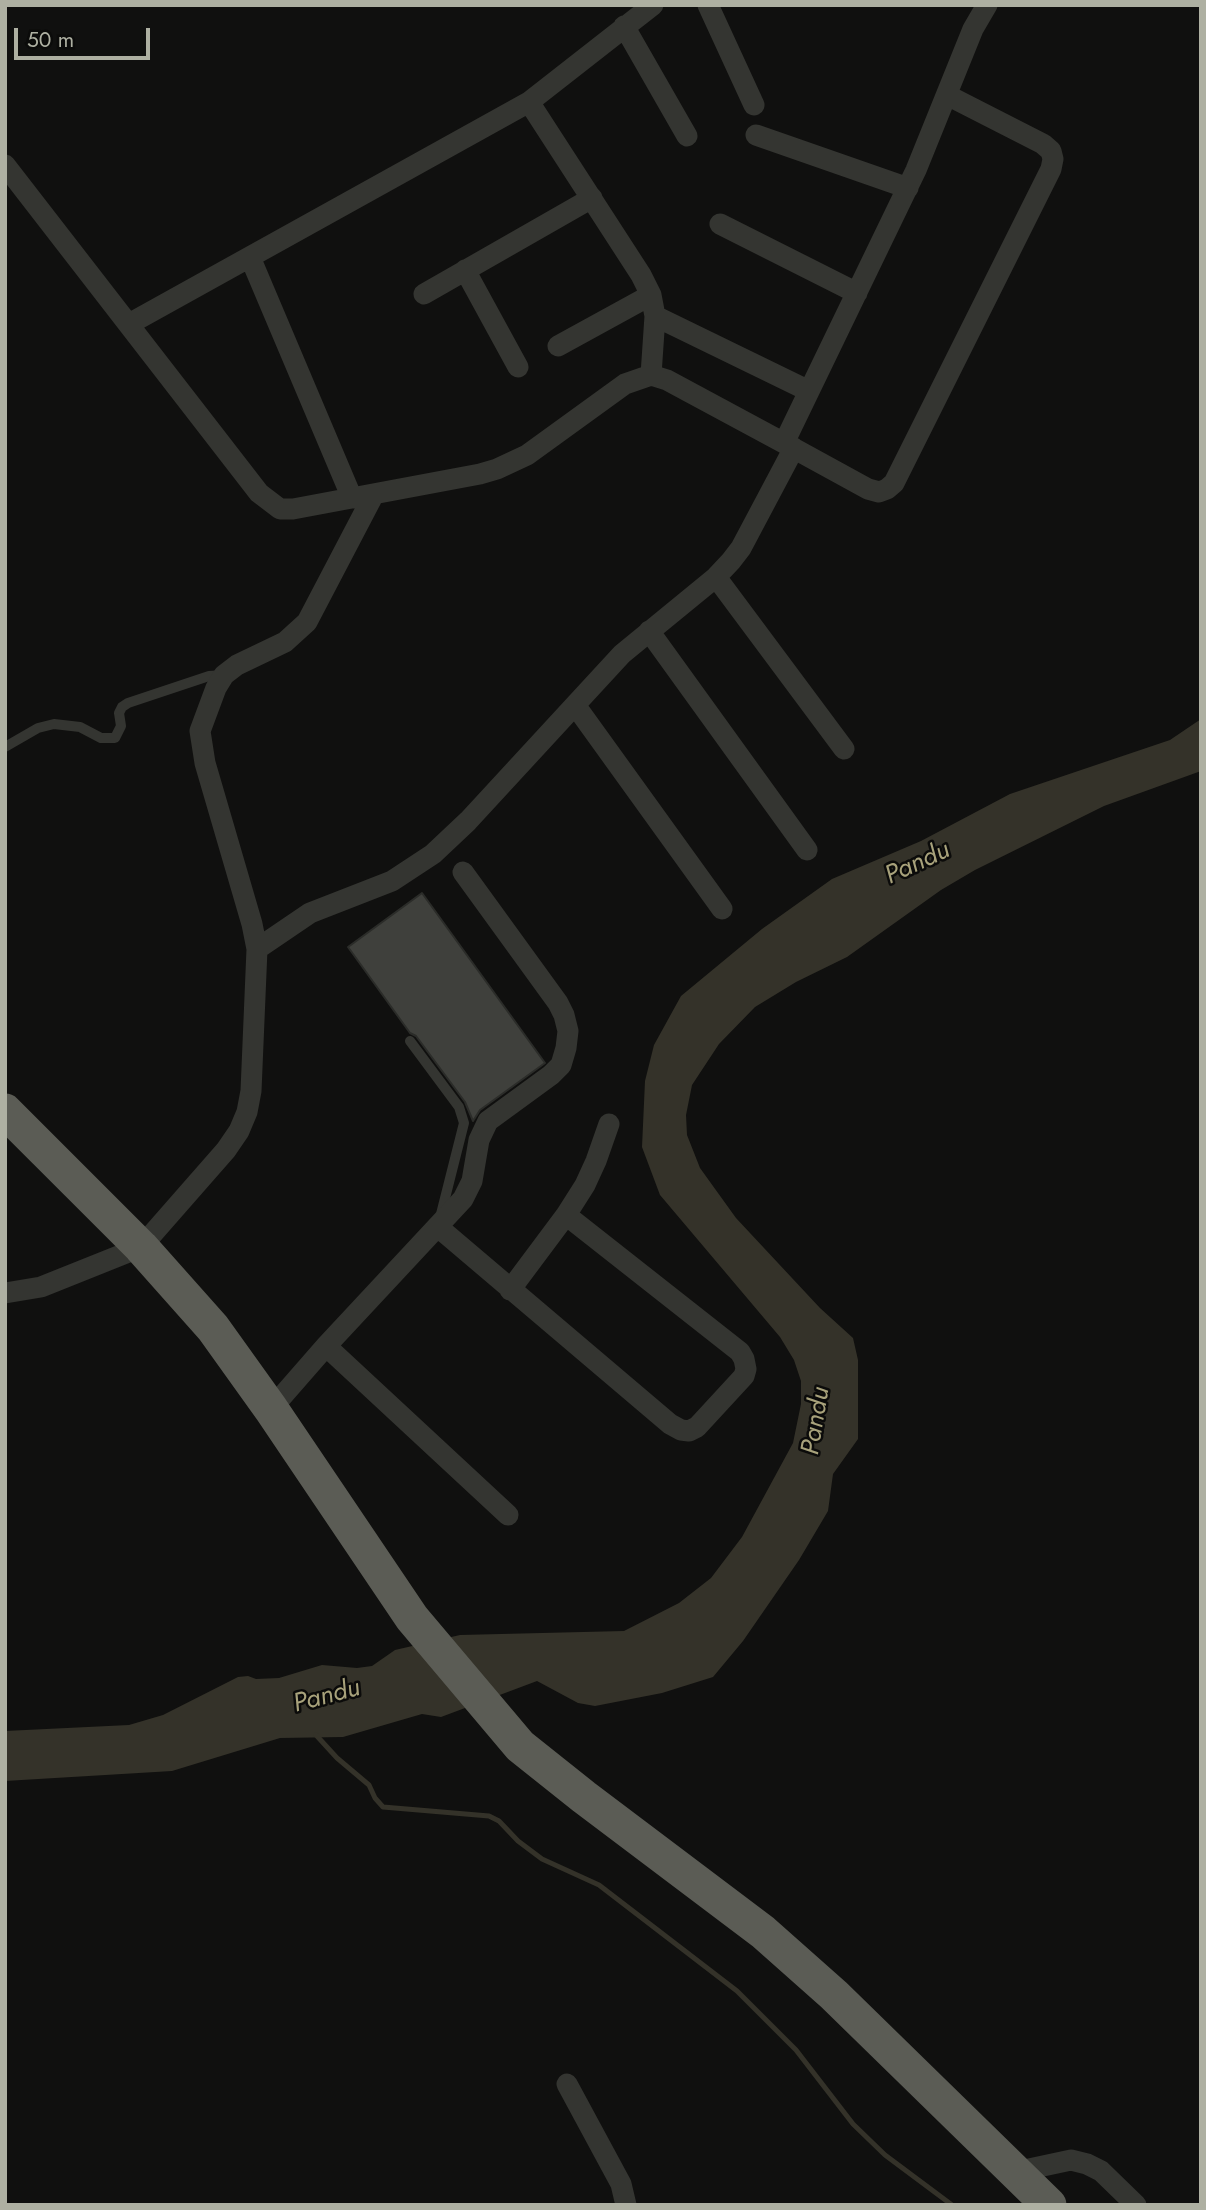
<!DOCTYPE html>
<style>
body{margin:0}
#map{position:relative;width:1206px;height:2210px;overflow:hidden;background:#10100f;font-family:Jost,sans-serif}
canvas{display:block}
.frame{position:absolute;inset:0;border:7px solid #aeb0a2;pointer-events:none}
.scale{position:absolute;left:14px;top:28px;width:136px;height:32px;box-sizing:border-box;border:4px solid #aeb0a2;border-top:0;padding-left:9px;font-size:21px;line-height:24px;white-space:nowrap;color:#aeb0a2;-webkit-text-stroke:5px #0b0b0a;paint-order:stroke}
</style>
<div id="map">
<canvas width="1206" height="2210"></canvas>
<div class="frame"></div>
<div class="scale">50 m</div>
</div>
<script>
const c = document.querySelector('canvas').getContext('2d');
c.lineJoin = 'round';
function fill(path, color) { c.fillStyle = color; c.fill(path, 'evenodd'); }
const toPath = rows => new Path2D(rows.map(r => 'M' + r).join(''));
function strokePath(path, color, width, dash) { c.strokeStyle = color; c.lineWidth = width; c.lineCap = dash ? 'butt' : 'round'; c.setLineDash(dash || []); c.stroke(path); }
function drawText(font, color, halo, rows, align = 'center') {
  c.font = font + ' Jost,sans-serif'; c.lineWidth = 5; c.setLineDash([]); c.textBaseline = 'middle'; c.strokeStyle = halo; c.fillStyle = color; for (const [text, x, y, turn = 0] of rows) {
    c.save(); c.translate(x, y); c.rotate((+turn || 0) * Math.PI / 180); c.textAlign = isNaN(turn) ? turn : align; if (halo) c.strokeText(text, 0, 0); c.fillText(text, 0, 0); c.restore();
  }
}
const water = toPath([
 [1201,719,1201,771,1104,806,975,870,941,890,847,957,796,982,755,1007,719,1044,692,1085,686,1115,687,1135,700,1168,736,1218,820,1308,853,1338,858,1360,858,1439,833,1474,828,1511,799,1560,743,1641,713,1677,662,1693,595,1706,578,1703,537,1681,441,1717,422,1714,343,1737,280,1738,172,1771,5,1781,5,1731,129,1725,163,1715,238,1677,248,1676,256,1679,279,1678,322,1665,357,1668,372,1666,395,1650,460,1635,624,1631,679,1603,711,1578,742,1537,793,1443,801,1404,801,1381,794,1360,780,1337,660,1195,642,1147,645,1081,654,1045,681,996,762,929,832,879,921,841,1010,794,1170,740]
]);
const stream = toPath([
 [316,1735,337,1758,369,1785,375,1798,383,1807,489,1816,499,1821,518,1841,542,1859,599,1885,737,1991,796,2050,853,2124,885,2155,952,2205]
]);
const building = toPath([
 [422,893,545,1063,480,1110,473,1121,465,1102,416,1036,410,1033,348,947,422,893]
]);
const service = toPath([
 [5,747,38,728,54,724,80,727,101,738,115,738,121,726,119,713,122,707,128,703,209,676,224,675],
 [410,1041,459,1107,464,1123,440,1218]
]);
const minor = toPath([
 [708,5,754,105],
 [624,26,687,136],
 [529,102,641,275,651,295,655,316,651,375],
 [756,135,908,188],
 [5,165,259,493,280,509,293,509,480,474,497,469,527,455,625,384,651,375,667,380,784,443,916,170,973,29,987,5],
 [720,224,857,293],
 [250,257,352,498],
 [465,270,518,367],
 [424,294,592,198],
 [655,316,809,391],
 [129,324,529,102,653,5],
 [558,346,651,295],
 [784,443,868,489,879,492,887,489,894,483,1051,169,1053,159,1051,151,1043,144,947,95],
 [716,577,844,749],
 [649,631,807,850],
 [575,705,722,909],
 [257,949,310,913,392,881,433,854,468,821,622,654,716,577,731,561,741,548,794,448],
 [438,1227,670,1424,681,1430,689,1431,697,1427,744,1376,746,1369,744,1359,740,1352,566,1215],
 [510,1290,566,1215,585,1185,596,1161,609,1124],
 [5,1293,41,1287,141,1247,226,1150,239,1131,247,1112,251,1091,257,949,252,924,205,763,200,731,216,688,224,675,237,665,285,642,307,622,374,494],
 [326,1346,508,1515],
 [271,1409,326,1346,463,1199,472,1181,479,1140,488,1121,551,1075,561,1065,566,1048,568,1031,564,1015,558,1003,463,872],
 [567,2084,621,2184,626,2205],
 [1015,2172,1071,2160,1087,2164,1101,2171,1136,2205]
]);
const trunk = toPath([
 [5,1111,141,1247,213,1328,271,1409,412,1618,520,1746,584,1797,763,1932,834,1995,1049,2205]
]);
const waterNames = [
 ["Pandu",918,864,-25],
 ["Pandu",817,1421,-81],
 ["Pandu",327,1697,-15]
];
fill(water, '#343229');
strokePath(stream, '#343229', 5);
fill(building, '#3f403c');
strokePath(building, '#2b2c29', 2);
strokePath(service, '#343531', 10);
strokePath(minor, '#343531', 21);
strokePath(trunk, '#5b5c55', 35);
drawText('italic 26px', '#a8a27b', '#0b0b0a', waterNames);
</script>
